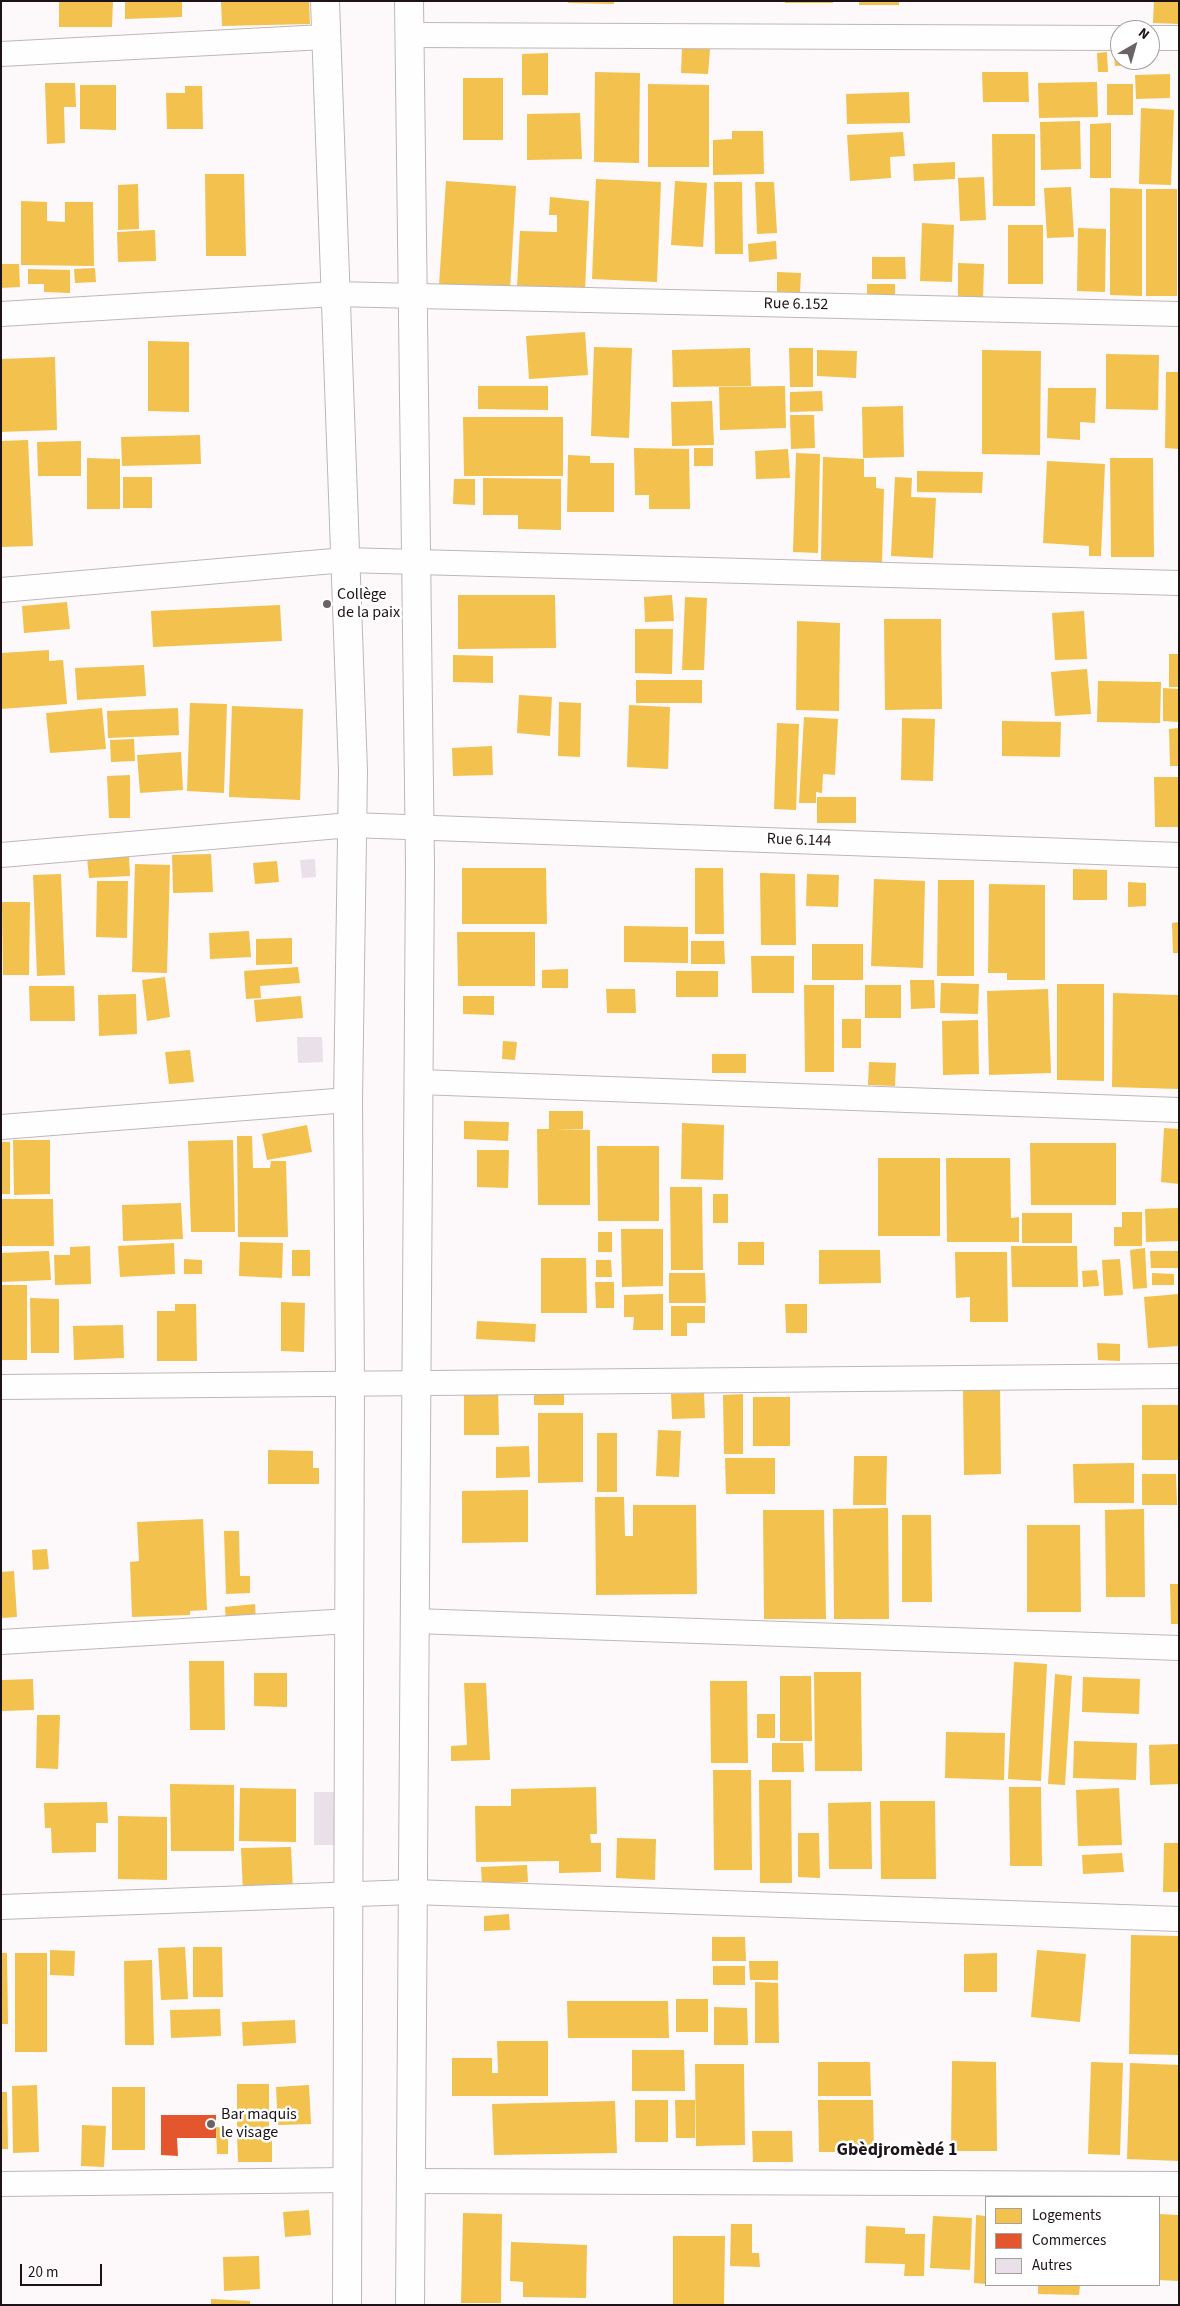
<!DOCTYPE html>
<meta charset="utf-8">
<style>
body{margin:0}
#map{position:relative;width:1180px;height:2306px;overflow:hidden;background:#fdf9fb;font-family:"Source Sans 3",sans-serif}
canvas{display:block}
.frame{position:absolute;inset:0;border:2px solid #1c1217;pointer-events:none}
.legend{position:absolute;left:985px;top:2196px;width:175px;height:90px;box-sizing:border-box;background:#fff;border:1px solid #a4a0a2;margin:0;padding:6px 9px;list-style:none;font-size:15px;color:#1c1217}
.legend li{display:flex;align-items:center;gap:10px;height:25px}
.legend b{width:25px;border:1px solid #a4a0a2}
.north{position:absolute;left:1110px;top:20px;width:50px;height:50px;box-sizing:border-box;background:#fff;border:1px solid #a4a0a2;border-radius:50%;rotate:38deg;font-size:14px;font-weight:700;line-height:20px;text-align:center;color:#1c1217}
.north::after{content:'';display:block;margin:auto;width:18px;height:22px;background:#6b6367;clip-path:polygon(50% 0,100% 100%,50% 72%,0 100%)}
.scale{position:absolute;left:20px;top:2264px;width:82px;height:22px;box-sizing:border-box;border:2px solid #1c1217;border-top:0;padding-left:6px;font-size:15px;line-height:18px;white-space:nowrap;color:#1c1217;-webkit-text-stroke:4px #fff;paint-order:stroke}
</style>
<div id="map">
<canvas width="1180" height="2306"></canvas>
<div class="frame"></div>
<ul class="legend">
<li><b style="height:14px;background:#f2c14e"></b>Logements</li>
<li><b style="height:14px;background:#e4572e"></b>Commerces</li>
<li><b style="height:14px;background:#e9e0e9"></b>Autres</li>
</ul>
<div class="north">N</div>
<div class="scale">20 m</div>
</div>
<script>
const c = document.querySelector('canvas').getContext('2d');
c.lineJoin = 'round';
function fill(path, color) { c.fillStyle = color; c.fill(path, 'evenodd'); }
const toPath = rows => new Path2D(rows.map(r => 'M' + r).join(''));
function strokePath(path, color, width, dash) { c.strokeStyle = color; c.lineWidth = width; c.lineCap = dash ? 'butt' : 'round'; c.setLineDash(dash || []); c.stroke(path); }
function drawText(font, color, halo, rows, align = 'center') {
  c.font = font + ' "Source Sans 3",sans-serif'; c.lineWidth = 5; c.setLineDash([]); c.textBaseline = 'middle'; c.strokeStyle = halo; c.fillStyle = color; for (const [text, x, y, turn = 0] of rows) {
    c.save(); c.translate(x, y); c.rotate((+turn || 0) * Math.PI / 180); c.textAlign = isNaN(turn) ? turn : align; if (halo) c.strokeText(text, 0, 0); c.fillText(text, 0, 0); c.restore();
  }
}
const homes = toPath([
 [59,1,113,1,112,27,59,27],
 [125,1,182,1,182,17,125,19],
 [221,1,309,1,310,24,222,26],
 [568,1,614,1,614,4,568,3],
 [785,1,833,1,833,3,785,3],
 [859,1,899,1,899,5,859,5],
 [1154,1,1179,1,1179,24,1153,23],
 [682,47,710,49,708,74,681,73],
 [1113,47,1120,47,1120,60,1143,60,1143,65,1115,66],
 [1107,52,1108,72,1098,72,1097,53],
 [548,53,548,95,522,95,522,54],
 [595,72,640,73,639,163,594,162],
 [982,72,1028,72,1029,102,983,102],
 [1170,74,1170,98,1136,99,1135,75],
 [463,78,503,78,503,140,463,140],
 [1097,82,1098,117,1039,118,1038,83],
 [45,83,75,83,76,107,64,107,65,143,47,144],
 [648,84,709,85,709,167,648,167],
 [1107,84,1133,84,1133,115,1107,115],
 [80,85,116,85,116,130,80,129],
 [185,86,202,86,203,129,167,129,166,93,185,93],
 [909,92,910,123,847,124,846,94],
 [1141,108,1174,110,1171,185,1139,184],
 [580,113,582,159,527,160,527,114],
 [1080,121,1081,169,1041,170,1040,122],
 [1111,123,1111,178,1090,178,1090,124],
 [732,131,763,131,764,174,713,175,713,140,732,139],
 [903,132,905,156,890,157,891,178,850,181,847,135],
 [992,134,1035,134,1035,206,993,206],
 [955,162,955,179,914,181,913,164],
 [205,174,244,174,246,256,206,256],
 [984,177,986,220,960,221,958,178],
 [596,179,661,182,657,282,592,279],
 [446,181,516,186,510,290,439,285],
 [675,181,707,183,703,247,671,245],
 [714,182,742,182,743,254,715,254],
 [755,182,774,182,777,233,757,234],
 [138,184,139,229,118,230,118,185],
 [1071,187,1074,237,1047,238,1044,188],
 [1110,188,1142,189,1142,296,1110,295],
 [1146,189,1177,189,1177,296,1146,296],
 [550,197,589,201,585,291,517,287,520,231,557,232,557,215,549,215],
 [21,201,47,202,47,221,65,222,65,202,93,202,94,266,21,265],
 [922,223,954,225,952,282,920,281],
 [1008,225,1043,225,1043,284,1008,284],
 [1078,228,1106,229,1105,292,1077,291],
 [155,230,156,261,118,262,117,232],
 [776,241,777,259,749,262,748,244],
 [872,257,905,257,906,279,872,279],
 [958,263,984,264,983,300,958,299],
 [1,264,19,264,20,287,1,288],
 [95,268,96,282,75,283,74,269],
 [28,269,70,270,70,293,44,292,44,284,28,284],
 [777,272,801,273,800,293,777,292],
 [867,284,895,284,895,299,867,300],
 [585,332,588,375,529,379,526,336],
 [148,341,189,342,189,412,148,411],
 [594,347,632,348,629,438,591,436],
 [750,348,751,386,673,387,672,350],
 [789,348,813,348,813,387,790,387],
 [817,350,857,351,856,378,817,376],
 [982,350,1041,351,1040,455,982,454],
 [1106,354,1159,355,1158,410,1106,409],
 [55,357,57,430,1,432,1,359],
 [1166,372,1179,372,1179,449,1165,448],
 [478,386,548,386,548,410,478,409],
 [785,386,786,428,720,430,719,387],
 [1048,388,1096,388,1095,423,1080,422,1080,440,1047,438],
 [822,391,823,411,790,412,790,392],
 [712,401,714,445,672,446,671,402],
 [903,406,904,457,863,458,862,407],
 [790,415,814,415,815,448,791,449],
 [463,417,563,417,563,476,464,476],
 [200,435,201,464,122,466,121,437],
 [28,440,33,546,1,547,1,441],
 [81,441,81,476,38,476,37,442],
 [634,448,689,449,690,509,649,509,649,495,635,495],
 [694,448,713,448,713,466,694,466],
 [788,449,790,478,756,479,755,451],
 [796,453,820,454,818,553,793,552],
 [568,455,590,456,590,463,614,463,614,512,567,512],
 [823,457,864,459,864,477,876,477,876,488,884,489,882,564,821,562],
 [87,458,120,459,120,509,87,509],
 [1110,458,1153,458,1154,557,1111,557],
 [1047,461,1105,464,1101,556,1089,556,1089,546,1043,543],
 [917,471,983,472,982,493,917,492],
 [123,477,152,477,152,508,123,508],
 [895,477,912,478,911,497,936,498,933,558,891,556],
 [483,478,561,479,561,530,518,529,518,515,483,515],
 [454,479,475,479,475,505,453,504],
 [458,595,555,595,556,648,458,649],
 [672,595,674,621,645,622,644,597],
 [685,597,707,598,704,670,682,670],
 [67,602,70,629,24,633,22,606],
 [280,605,282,641,153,647,151,611],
 [1084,611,1087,659,1055,660,1052,613],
 [884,619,941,619,942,709,885,710],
 [797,621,840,623,839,711,796,710],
 [635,629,673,629,672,674,635,673],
 [49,650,49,661,63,660,67,704,1,709,1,653],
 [1169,654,1179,654,1179,687,1169,687],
 [453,655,493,656,493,683,453,682],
 [144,665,146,696,77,700,75,668],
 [1087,669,1091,714,1055,716,1051,672],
 [636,680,702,680,702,703,636,703],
 [1098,681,1161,682,1160,723,1097,722],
 [1163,688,1179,689,1179,722,1163,721],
 [519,695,552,697,550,736,517,733],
 [559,702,581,703,580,757,558,756],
 [190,703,227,704,224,793,187,791],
 [629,705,670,707,668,769,627,767],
 [232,706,303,709,300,800,229,797],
 [102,708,106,749,50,753,46,713],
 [178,708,179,735,108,738,107,711],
 [804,717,838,719,835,775,823,774,822,793,816,792,816,803,799,803],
 [902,718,935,719,933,781,901,780],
 [1002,721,1061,722,1060,757,1002,756],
 [777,723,799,724,796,810,774,809],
 [1179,728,1179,766,1170,766,1169,729],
 [134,739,135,761,111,762,110,740],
 [492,746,493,775,453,776,452,748],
 [181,752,183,790,140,793,137,755],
 [130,775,130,818,109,818,107,776],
 [1154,777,1179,777,1179,827,1155,827],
 [817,797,856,797,856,823,817,823],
 [211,854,213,892,173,893,172,855],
 [129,855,130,876,89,878,87,858],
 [277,861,279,882,255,884,253,863],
 [135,864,170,865,167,973,132,972],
 [462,868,546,868,547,924,462,924],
 [695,868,723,868,724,934,695,934],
 [1073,869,1107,870,1107,900,1073,900],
 [760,873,795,874,796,945,761,945],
 [61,874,65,975,37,976,33,875],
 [807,874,839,875,838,907,806,906],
 [874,879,925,881,923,968,871,966],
 [938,880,974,880,974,976,937,976],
 [97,881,128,881,127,938,96,937],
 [1128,882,1146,883,1146,906,1128,907],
 [989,884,1045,885,1045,980,1007,980,1007,973,988,973],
 [2,902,30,902,29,975,3,975],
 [1179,922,1179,953,1173,953,1172,923],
 [624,926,688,927,688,963,624,962],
 [249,931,251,957,210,959,209,933],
 [457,932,535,932,535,986,458,986],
 [292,938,292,964,256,965,256,939],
 [691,941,724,941,725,964,691,964],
 [812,944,863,944,863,980,812,980],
 [751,956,794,956,794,993,752,993],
 [298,967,300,983,260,986,261,998,246,999,244,971],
 [568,969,568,988,542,988,542,970],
 [676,971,718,971,718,997,676,997],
 [165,977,170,1017,147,1021,142,980],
 [910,980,934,980,935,1008,911,1009],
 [941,983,979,984,978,1014,940,1013],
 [1057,984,1104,984,1104,1081,1057,1080],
 [804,985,834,985,834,1072,805,1072],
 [865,985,901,985,901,1018,865,1018],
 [29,986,74,986,75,1021,30,1021],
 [606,989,635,989,636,1013,607,1013],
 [1048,989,1051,1073,989,1075,987,991],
 [1113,993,1179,995,1179,1089,1112,1087],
 [136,994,137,1034,99,1036,98,995],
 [301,996,303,1018,256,1022,254,1000],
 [463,996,494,996,494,1015,463,1014],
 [842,1019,861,1019,861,1048,842,1048],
 [978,1020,979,1074,943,1075,942,1021],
 [503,1041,517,1042,515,1060,502,1059],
 [190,1050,194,1082,169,1084,165,1052],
 [712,1054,746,1054,746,1073,712,1073],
 [869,1062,896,1063,895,1086,868,1085],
 [549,1111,583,1111,583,1129,555,1129,590,1130,590,1205,538,1205,537,1129,549,1129],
 [464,1121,509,1122,508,1141,464,1139],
 [682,1123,724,1125,723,1180,681,1179],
 [307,1125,312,1152,267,1160,262,1134],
 [1164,1128,1179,1129,1179,1184,1161,1182],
 [237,1136,252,1136,253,1168,270,1168,271,1161,286,1161,288,1237,238,1237],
 [13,1140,50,1140,50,1194,14,1195],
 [233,1140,235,1232,191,1232,188,1141],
 [1,1142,10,1142,10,1194,1,1194],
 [1030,1143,1116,1143,1116,1205,1031,1205],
 [597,1146,659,1146,659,1221,598,1221],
 [477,1150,509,1150,508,1188,477,1187],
 [878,1158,940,1158,940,1236,878,1236],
 [946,1158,1010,1158,1011,1218,1019,1217,1019,1242,947,1242],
 [670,1187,702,1187,703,1270,671,1270],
 [713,1194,728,1194,728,1223,713,1223],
 [1,1199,53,1199,54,1246,1,1246],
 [181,1203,183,1239,123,1241,122,1205],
 [1179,1208,1179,1241,1146,1242,1145,1209],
 [1122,1212,1142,1212,1142,1246,1114,1246,1114,1227,1122,1227],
 [1022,1213,1072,1213,1072,1243,1022,1243],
 [621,1229,663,1229,663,1286,622,1287],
 [598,1232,612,1232,612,1252,598,1252],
 [240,1242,283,1243,282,1278,239,1276],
 [738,1242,764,1242,764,1265,738,1265],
 [174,1243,175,1274,120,1277,118,1246],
 [90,1246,91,1284,55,1285,54,1255,70,1255,70,1247],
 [1011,1246,1077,1246,1078,1287,1012,1287],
 [1145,1248,1147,1288,1133,1289,1130,1250],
 [292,1250,310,1250,310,1276,292,1276],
 [819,1250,880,1250,881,1283,819,1284],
 [49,1251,51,1280,1,1282,1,1253],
 [1150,1251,1179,1251,1179,1268,1151,1268],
 [955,1252,1007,1252,1008,1322,970,1322,970,1297,956,1298],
 [541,1258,586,1258,587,1313,541,1313],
 [184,1259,202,1260,202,1274,184,1274],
 [1120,1259,1123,1295,1104,1296,1102,1260],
 [596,1260,611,1260,612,1277,596,1277],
 [1097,1270,1099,1286,1083,1287,1082,1271],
 [669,1273,705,1273,706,1303,669,1303],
 [1152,1273,1174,1274,1174,1285,1152,1285],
 [595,1282,614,1282,614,1308,596,1308],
 [1,1285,27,1285,27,1360,1,1360],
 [663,1294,663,1330,633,1330,634,1317,624,1317,624,1295],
 [1179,1294,1179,1346,1148,1348,1144,1297],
 [30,1298,59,1299,59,1353,31,1353],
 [281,1302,305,1303,304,1352,281,1351],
 [175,1304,196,1304,197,1361,157,1361,157,1311,175,1311],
 [785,1304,807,1304,807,1333,786,1333],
 [671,1306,705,1306,705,1323,687,1323,687,1336,671,1336],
 [477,1321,536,1324,535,1342,476,1339],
 [123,1325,124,1358,74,1360,73,1326],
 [1097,1343,1120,1344,1120,1361,1098,1360],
 [464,1386,498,1386,499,1435,464,1435],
 [534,1388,564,1388,564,1405,534,1405],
 [1000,1388,1001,1474,964,1475,963,1389],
 [704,1393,705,1418,672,1419,671,1394],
 [743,1394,743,1454,724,1454,723,1395],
 [753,1397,790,1397,790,1446,753,1446],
 [1142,1405,1179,1405,1179,1460,1142,1460],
 [538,1413,583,1413,583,1482,538,1483],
 [658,1430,681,1431,679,1477,656,1476],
 [597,1433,617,1433,617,1492,597,1492],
 [529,1446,530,1477,496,1478,496,1447],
 [268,1450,313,1451,313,1468,319,1468,319,1484,268,1484],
 [854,1456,887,1456,886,1505,853,1505],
 [725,1458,775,1458,775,1494,726,1494],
 [1134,1463,1134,1503,1074,1503,1073,1464],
 [1142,1474,1176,1474,1177,1505,1142,1505],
 [528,1490,528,1542,462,1543,462,1491],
 [595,1497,624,1497,625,1536,633,1536,633,1505,696,1505,697,1594,596,1595],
 [888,1508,889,1619,834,1619,833,1509],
 [1144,1509,1145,1597,1106,1597,1105,1510],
 [763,1510,824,1510,826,1619,764,1619],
 [902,1515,931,1515,932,1602,902,1602],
 [203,1519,207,1610,190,1611,190,1615,132,1617,130,1562,139,1561,137,1522],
 [1027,1525,1080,1525,1081,1612,1027,1612],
 [224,1531,239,1531,240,1576,250,1576,250,1593,226,1594],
 [47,1549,49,1569,33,1570,32,1550],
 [14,1571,17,1617,1,1618,1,1572],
 [1170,1584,1179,1584,1179,1624,1171,1624],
 [255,1604,256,1622,226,1624,225,1607],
 [189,1661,224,1661,225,1730,190,1730],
 [1014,1662,1047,1664,1041,1781,1008,1779],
 [814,1672,861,1672,862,1771,815,1771],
 [254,1673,287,1673,287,1707,254,1706],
 [1055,1674,1072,1676,1065,1785,1048,1784],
 [780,1676,811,1676,812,1741,780,1741],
 [1083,1677,1140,1679,1139,1714,1082,1712],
 [33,1679,34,1710,1,1711,1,1680],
 [710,1681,747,1681,748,1763,711,1763],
 [464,1683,486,1683,490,1760,451,1761,451,1746,467,1745],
 [757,1714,775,1714,775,1738,757,1738],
 [37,1715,60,1715,58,1769,36,1768],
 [946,1732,1005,1733,1004,1780,945,1778],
 [1074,1741,1137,1743,1136,1780,1073,1778],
 [772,1743,803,1743,804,1772,772,1772],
 [1179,1744,1179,1784,1150,1785,1149,1745],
 [713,1770,751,1770,752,1870,714,1870],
 [759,1780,791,1780,792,1883,760,1883],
 [170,1784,234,1785,234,1851,171,1851],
 [596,1787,597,1834,590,1834,591,1843,601,1843,601,1872,559,1873,559,1861,476,1862,475,1806,511,1806,511,1789],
 [1009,1787,1041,1787,1042,1866,1010,1866],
 [240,1788,296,1789,296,1842,239,1841],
 [1119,1788,1122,1845,1078,1846,1076,1790],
 [880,1801,935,1801,936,1879,881,1879],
 [107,1802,108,1823,96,1823,96,1852,52,1853,51,1828,45,1828,44,1803],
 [871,1802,872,1869,829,1869,828,1803],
 [118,1816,167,1817,167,1880,118,1879],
 [798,1833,819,1833,820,1878,798,1877],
 [617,1838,656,1839,655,1880,616,1878],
 [1164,1843,1179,1843,1179,1892,1163,1892],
 [291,1847,293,1891,243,1893,241,1848],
 [1122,1853,1124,1872,1083,1874,1082,1855],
 [527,1865,528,1882,482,1884,481,1867],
 [509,1914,510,1930,484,1931,484,1916],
 [1131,1935,1179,1936,1179,2055,1129,2054],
 [712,1937,745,1937,746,1961,712,1961],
 [185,1947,188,1999,161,2000,158,1948],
 [193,1947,222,1947,223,1997,193,1997],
 [50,1950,75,1951,74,1976,50,1975],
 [1037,1950,1086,1954,1080,2022,1031,2017],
 [1,1953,7,1953,8,2024,1,2024],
 [15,1953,47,1953,47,2052,15,2052],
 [997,1953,997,1992,964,1992,964,1954],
 [152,1960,154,2045,125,2045,124,1961],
 [749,1961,778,1961,778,1980,750,1980],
 [713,1966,745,1966,745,1985,713,1985],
 [755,1982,778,1983,779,2043,755,2043],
 [676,1999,708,1999,708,2032,676,2032],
 [567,2001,668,2001,669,2038,568,2038],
 [714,2007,747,2008,748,2045,714,2045],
 [220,2009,221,2036,171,2038,170,2010],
 [295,2020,296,2043,243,2046,242,2022],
 [497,2041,548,2041,548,2096,452,2096,452,2058,492,2058,492,2073,498,2073],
 [632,2050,684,2050,685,2091,632,2091],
 [952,2061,996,2062,997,2151,951,2151],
 [818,2062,870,2062,871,2096,818,2096],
 [1091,2062,1123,2063,1120,2155,1088,2154],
 [1130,2063,1179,2065,1179,2161,1127,2159],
 [695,2064,744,2064,745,2145,696,2146],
 [237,2084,269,2084,269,2132,237,2132],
 [37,2085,39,2152,13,2153,12,2086],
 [309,2085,311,2124,278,2125,276,2087],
 [112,2087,145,2087,145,2150,112,2150],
 [1,2092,7,2092,8,2149,1,2149],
 [635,2100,668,2100,668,2142,635,2142],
 [675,2100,695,2100,695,2138,676,2138],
 [818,2100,873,2100,874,2152,819,2152],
 [615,2101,617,2153,494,2155,492,2104],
 [82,2125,106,2126,104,2167,81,2166],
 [216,2127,228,2128,228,2154,217,2154],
 [752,2131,792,2131,793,2162,753,2162],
 [237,2134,272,2134,272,2162,238,2162],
 [309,2210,311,2235,285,2237,283,2212],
 [463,2213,502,2214,501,2303,461,2303],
 [1159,2214,1179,2215,1179,2281,1159,2280],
 [976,2215,986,2216,986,2284,974,2283],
 [933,2216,972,2218,970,2270,930,2268],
 [731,2224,752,2224,752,2253,759,2253,760,2267,730,2266],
 [866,2226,905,2228,905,2234,925,2234,924,2276,904,2276,905,2264,865,2263],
 [673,2236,725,2236,724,2305,673,2305],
 [511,2242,587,2245,586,2298,523,2297,523,2282,510,2281],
 [259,2256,260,2289,224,2291,223,2257],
 [1038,2285,1080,2285,1079,2295,1038,2294],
 [211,2299,250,2301,250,2305,211,2305]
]);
const shops = toPath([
 [161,2115,216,2115,216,2138,177,2138,178,2156,161,2155]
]);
const building = toPath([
 [315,859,316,877,302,878,300,860],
 [297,1037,322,1037,323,1062,298,1063],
 [314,1792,342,1792,341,1845,314,1845]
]);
const street = toPath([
 [410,35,1120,38],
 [1150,38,1179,38],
 [1,54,324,37],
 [1,314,334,294,1179,314],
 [1,590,345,560,1179,583],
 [1,855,351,825,1179,855],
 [419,1082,1179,1110],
 [1,1127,348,1100],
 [1,1387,1179,1376],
 [415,1621,1179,1648],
 [1,1642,349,1621],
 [1,1907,413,1892,1179,1919],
 [410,2181,1179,2184],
 [1,2184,348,2180]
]);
const secondary = toPath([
 [325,1,353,771,348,1100,350,1384,347,2305],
 [409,1,420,866,410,2305]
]);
const markers = [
 [327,604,5,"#6b6367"],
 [211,2124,5,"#6b6367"]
];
const streetNames = [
 ["Rue 6.152",796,305,1],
 ["Rue 6.144",799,841,2]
];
const poiNames = [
 ["Collège",337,595],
 ["de la paix",337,613],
 ["Bar maquis",221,2115],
 ["le visage",221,2133]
];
const neighbourhoodNames = [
 ["Gbèdjromèdé 1",897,2151]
];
fill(homes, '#f2c14e');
fill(shops, '#e4572e');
fill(building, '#e9e0e9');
strokePath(street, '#beb6ba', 26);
strokePath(secondary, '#beb6ba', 30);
strokePath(street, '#fffefe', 24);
strokePath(secondary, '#fffefe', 28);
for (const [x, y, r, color] of markers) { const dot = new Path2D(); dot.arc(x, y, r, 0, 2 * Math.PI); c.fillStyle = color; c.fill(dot); strokePath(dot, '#fff', 2); }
drawText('16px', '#1c1217', '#fff', streetNames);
drawText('16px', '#1c1217', '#fff', poiNames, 'left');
drawText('bold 18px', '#1c1217', '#fff', neighbourhoodNames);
</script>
